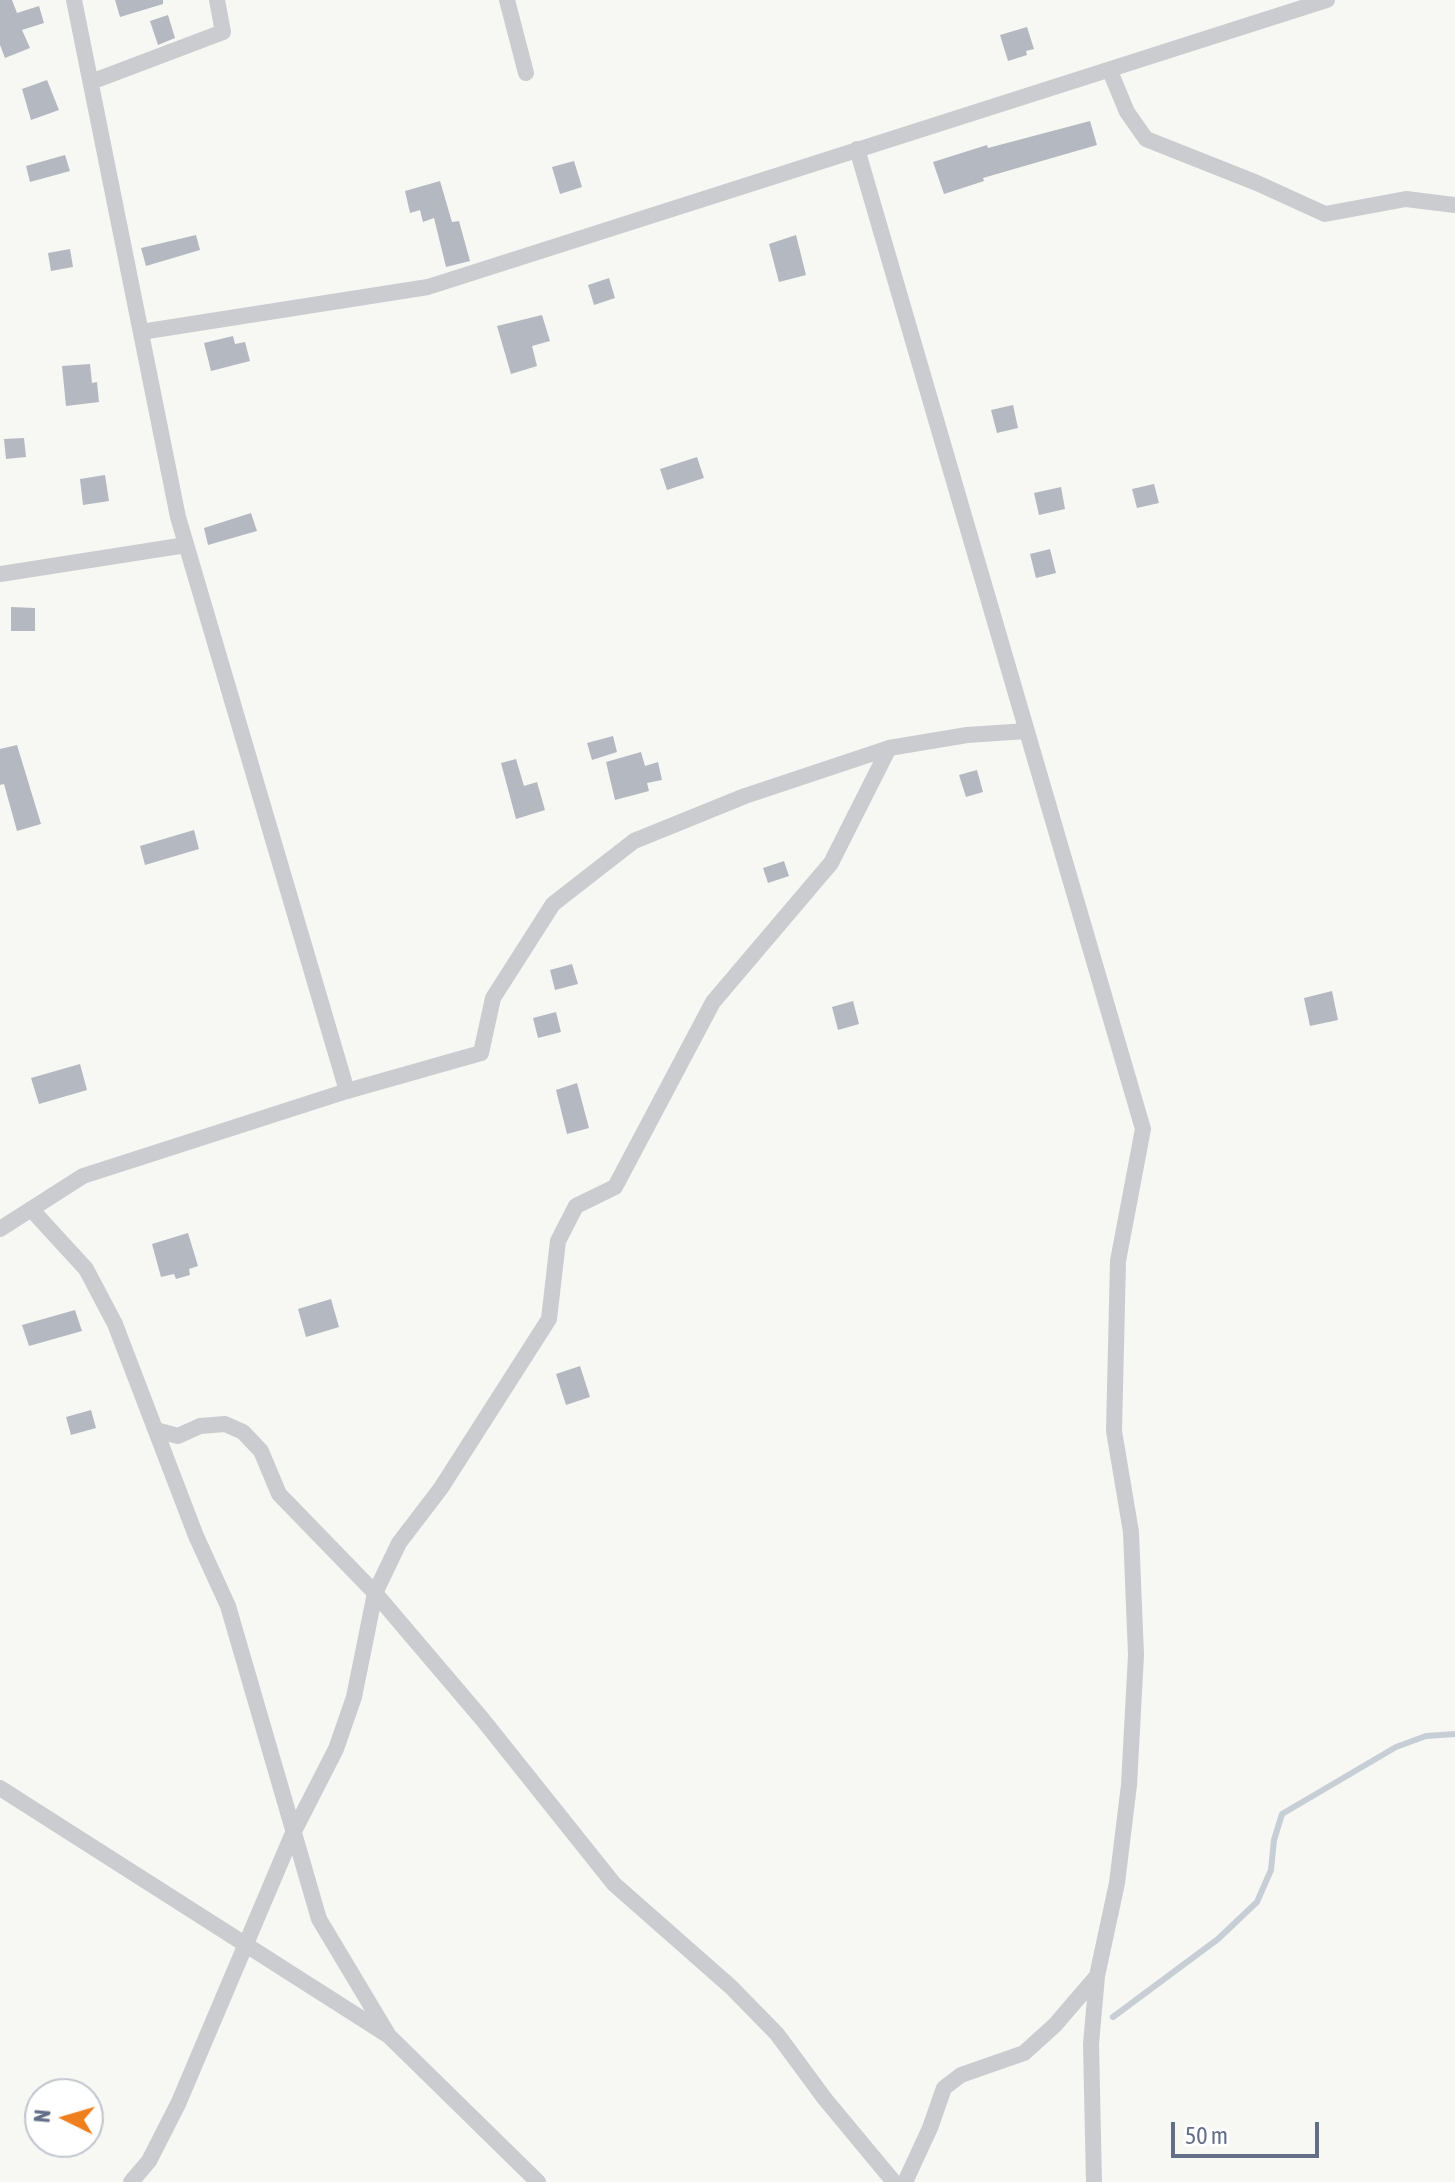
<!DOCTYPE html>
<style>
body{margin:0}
#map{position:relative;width:1455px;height:2182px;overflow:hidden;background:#f7f7f4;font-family:"Asap Condensed",sans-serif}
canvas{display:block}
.north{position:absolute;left:24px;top:2078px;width:80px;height:80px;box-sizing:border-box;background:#fff;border:2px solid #c1c5cf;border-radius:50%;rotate:275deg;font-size:22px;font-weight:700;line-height:32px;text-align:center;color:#646f87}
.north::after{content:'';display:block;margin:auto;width:28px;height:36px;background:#ef7e1c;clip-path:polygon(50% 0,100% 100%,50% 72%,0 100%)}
.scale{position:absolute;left:1171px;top:2122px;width:148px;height:36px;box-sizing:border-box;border:4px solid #646f87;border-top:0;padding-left:10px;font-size:24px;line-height:28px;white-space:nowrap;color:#646f87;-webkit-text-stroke:6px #fff;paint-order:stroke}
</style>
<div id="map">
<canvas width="1455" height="2182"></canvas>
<div class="north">N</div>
<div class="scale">50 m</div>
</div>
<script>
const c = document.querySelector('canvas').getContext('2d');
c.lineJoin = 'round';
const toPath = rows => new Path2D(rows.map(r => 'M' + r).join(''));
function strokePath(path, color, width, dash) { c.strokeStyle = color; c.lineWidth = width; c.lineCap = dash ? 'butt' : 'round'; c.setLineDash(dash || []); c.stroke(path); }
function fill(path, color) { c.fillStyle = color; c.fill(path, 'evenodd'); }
const stream = toPath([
 [1113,2017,1218,1939,1257,1902,1271,1870,1274,1840,1282,1814,1396,1747,1426,1736,1455,1734]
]);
const building = toPath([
 [0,0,12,0,17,13,39,6,44,23,22,30,30,48,5,58,0,45],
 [115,0,163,0,163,4,120,17],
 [168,15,175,38,158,45,150,21],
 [1027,27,1034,49,1026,51,1027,55,1008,61,1000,35],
 [47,80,59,110,31,120,22,89],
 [1090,121,1097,145,983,178,984,181,944,194,933,162,987,145,988,148],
 [65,155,70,171,30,182,26,166],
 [574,161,582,187,560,194,552,167],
 [440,181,452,222,459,221,470,261,446,267,434,218,423,222,420,210,410,213,405,191],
 [196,235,200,250,146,266,141,248],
 [796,235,806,275,779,282,769,244],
 [70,249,73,267,51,271,48,253],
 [609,278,615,298,594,305,588,285],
 [542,315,550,341,532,346,537,366,511,374,497,326],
 [233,336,235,344,245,342,250,361,211,371,204,343],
 [90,364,92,383,97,382,99,402,66,406,62,366],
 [1013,405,1018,428,997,433,991,410],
 [24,438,26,457,6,459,4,439],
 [697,457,704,478,667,490,660,469],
 [105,475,109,501,83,505,80,479],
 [1154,484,1159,503,1137,508,1132,489],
 [1061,487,1065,509,1039,515,1034,493],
 [251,513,257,531,208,545,204,528],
 [1050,549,1056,573,1036,578,1030,554],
 [11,607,35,608,35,631,11,631],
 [613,736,617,752,592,760,587,743],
 [17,745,41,824,17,831,4,784,0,785,0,749],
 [641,752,645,766,658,762,662,780,647,783,649,791,615,800,606,762],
 [516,759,524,786,537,782,545,810,516,819,501,763],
 [977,770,983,792,966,797,959,775],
 [194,830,199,849,145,865,140,846],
 [784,861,789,876,768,883,763,868],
 [572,964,578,984,555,990,550,970],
 [1332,991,1338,1020,1310,1026,1304,998],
 [853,1001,859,1024,838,1030,832,1007],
 [556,1012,561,1032,538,1038,533,1018],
 [80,1064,87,1090,39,1104,31,1078],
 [577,1083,589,1128,567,1134,556,1090],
 [188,1233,198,1266,189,1269,190,1275,176,1279,174,1274,161,1277,152,1244],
 [331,1299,339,1327,306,1337,298,1309],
 [75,1310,82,1331,29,1346,22,1325],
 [580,1366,590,1397,566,1405,556,1374],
 [91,1410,96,1428,71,1435,66,1417]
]);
const minor = toPath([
 [74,0,178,517,347,1091],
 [507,0,526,73],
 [1110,71,1127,112,1146,139,1257,183,1325,214,1406,199,1455,205],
 [91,82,223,32,217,0],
 [857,149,1143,1129,1118,1261,1114,1431,1131,1532,1136,1655,1129,1785,1117,1883,1097,1976,1091,2044,1094,2182],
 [141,332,428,287,1327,0],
 [0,574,186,545],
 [31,1209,86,1269,115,1324,196,1536,228,1606,319,1919,389,2036],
 [0,1229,83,1176,347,1091,481,1053,493,998,553,904,634,841,745,796,889,748,967,735,1027,731],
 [156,1430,178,1436,200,1426,225,1424,243,1432,261,1451,279,1494,375,1593,483,1720,614,1884,731,1987,777,2034,825,2099,894,2182],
 [0,1788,389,2036,538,2182],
 [131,2182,149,2161,178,2104,293,1833,336,1749,354,1697,375,1593,399,1543,441,1488,549,1319,558,1241,576,1206,615,1187,713,1002,831,863,889,748],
 [905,2182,930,2128,944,2088,961,2075,1024,2053,1055,2025,1097,1976]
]);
strokePath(stream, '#c7ced5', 6);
fill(building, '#b4b8c0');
strokePath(minor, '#caccd0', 16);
</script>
